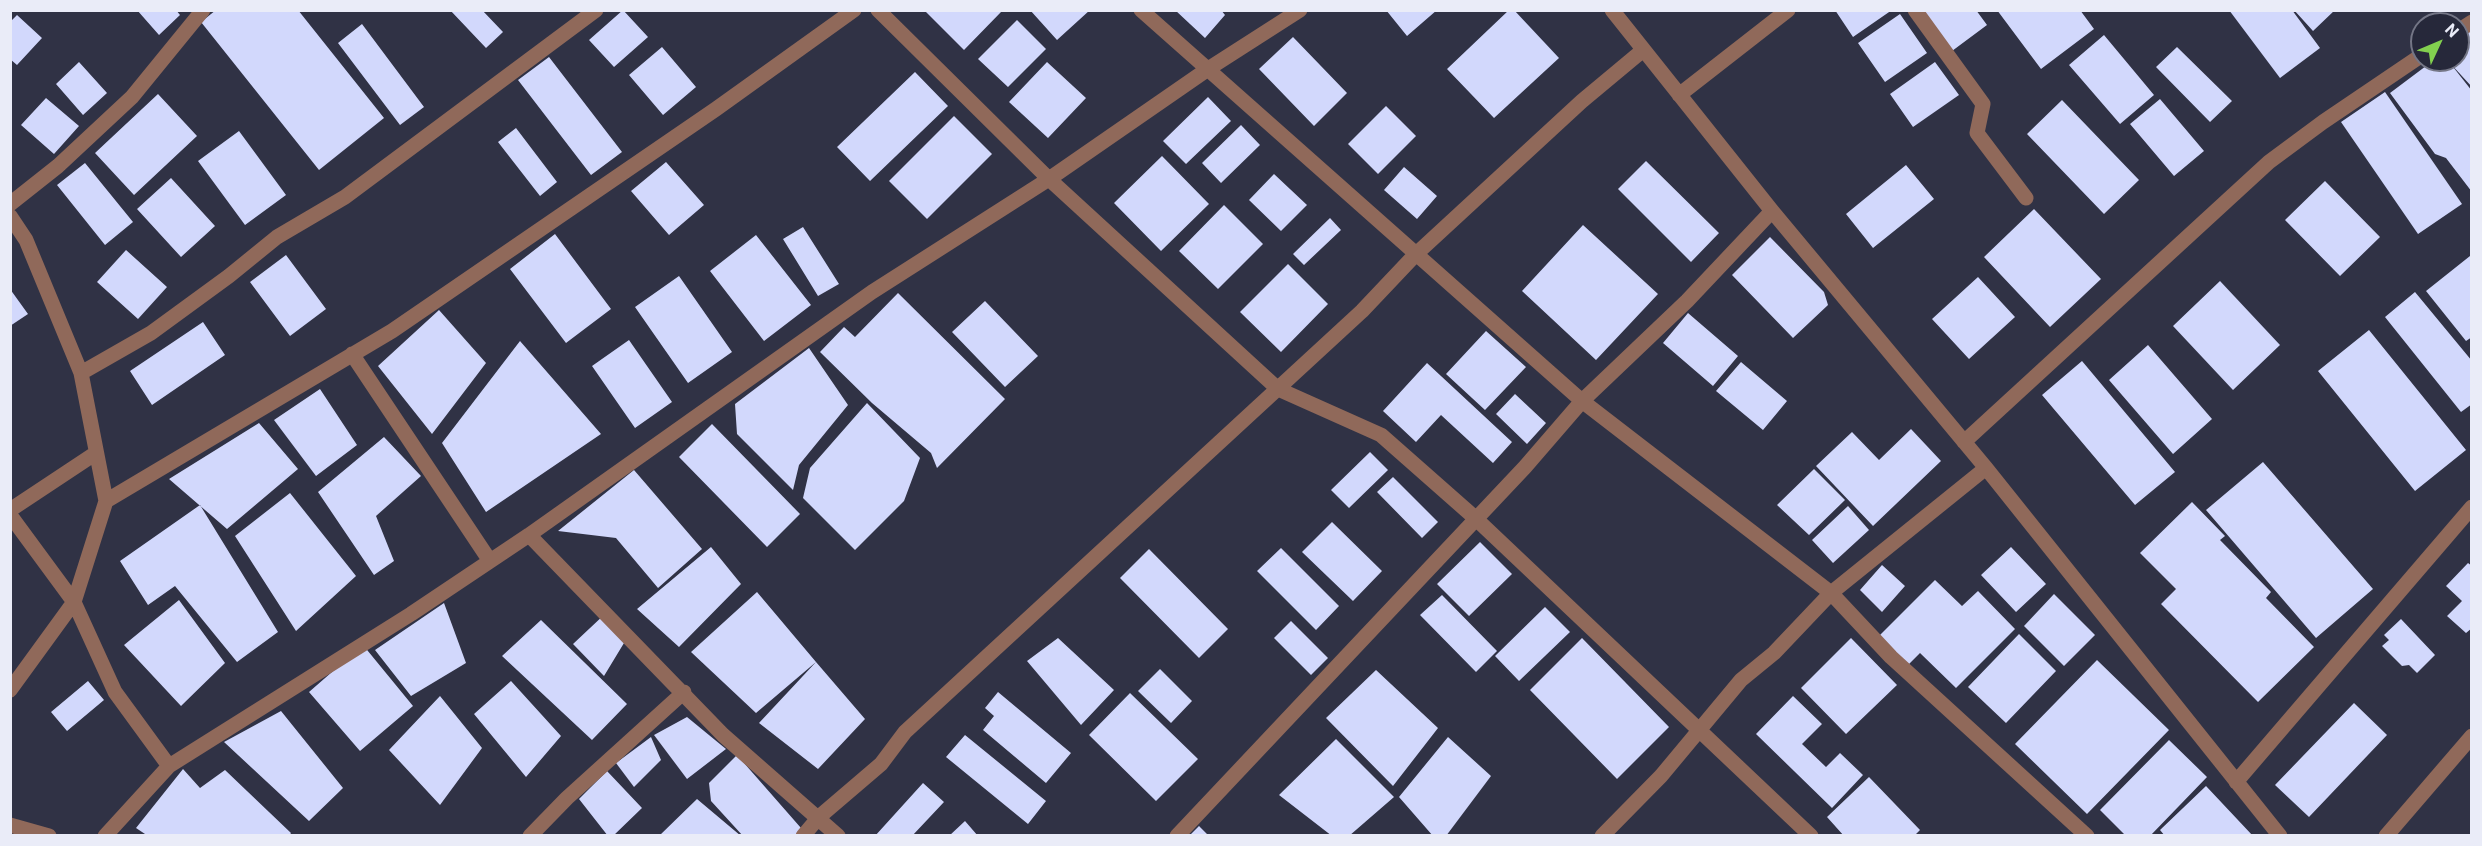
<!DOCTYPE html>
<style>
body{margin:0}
#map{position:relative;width:2482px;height:846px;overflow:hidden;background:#303245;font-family:Roboto,sans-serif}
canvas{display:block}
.frame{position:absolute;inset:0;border:12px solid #eaecf8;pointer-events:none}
.north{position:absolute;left:2410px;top:12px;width:60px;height:60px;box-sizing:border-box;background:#26283a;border:2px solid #747686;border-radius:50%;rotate:46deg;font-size:16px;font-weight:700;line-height:24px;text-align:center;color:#eaecf8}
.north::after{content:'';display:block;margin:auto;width:21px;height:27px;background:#82d04f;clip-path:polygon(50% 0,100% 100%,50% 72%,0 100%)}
</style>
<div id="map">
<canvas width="2482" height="846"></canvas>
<div class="frame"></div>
<div class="north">N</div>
</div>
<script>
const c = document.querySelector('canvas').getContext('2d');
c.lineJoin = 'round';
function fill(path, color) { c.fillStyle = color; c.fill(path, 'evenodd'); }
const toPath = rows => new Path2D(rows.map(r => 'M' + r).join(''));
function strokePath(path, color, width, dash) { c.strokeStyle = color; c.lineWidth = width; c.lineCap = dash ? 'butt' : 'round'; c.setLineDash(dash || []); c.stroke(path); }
const building = toPath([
 [137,10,176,10,180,15,159,35],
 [216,10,298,10,384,118,319,170,201,22],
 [450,10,482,10,503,32,486,48],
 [623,10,648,37,614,67,589,40],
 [924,10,1000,10,1001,12,964,50],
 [1030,10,1090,10,1057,40],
 [1175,10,1221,10,1225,15,1205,38],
 [1386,10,1437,10,1407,36],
 [1509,10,1514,10,1559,58,1494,118,1447,69],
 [1835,10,1892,10,1853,37],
 [1922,10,1976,10,1987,25,1952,51],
 [1997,10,2080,10,2094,29,2041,69],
 [2229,10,2292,10,2320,48,2280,78],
 [2294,10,2335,10,2313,31],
 [1900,14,1927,53,1885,82,1858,43],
 [17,15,42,38,17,65,10,59,10,22],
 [1017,20,1046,49,1008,87,978,59],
 [2472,22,2472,87,2450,63,2472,91,2472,192,2446,158,2435,154,2390,93,2434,60,2458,60,2458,33],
 [362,24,424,107,400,125,338,43],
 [2104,35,2154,95,2120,124,2069,65],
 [1293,37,1347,93,1314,126,1259,69],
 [662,47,696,87,663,115,629,75],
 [2177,47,2232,101,2210,122,2156,67],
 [549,57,622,152,591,175,518,80],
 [79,62,107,93,83,115,56,84],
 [1047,62,1086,98,1048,138,1009,102],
 [1935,62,1959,95,1913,127,1890,94],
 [915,72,948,106,870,181,837,147],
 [2385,92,2462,204,2418,234,2341,122],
 [158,94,197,136,134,195,95,153],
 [1208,97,1231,121,1186,164,1163,141],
 [46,98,79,126,54,154,21,125],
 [2160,99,2204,151,2174,176,2130,124],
 [2062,100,2139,180,2104,214,2027,134],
 [1386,106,1416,136,1378,174,1348,144],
 [954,116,992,154,927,219,889,181],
 [1241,125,1260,145,1221,183,1202,163],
 [516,128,557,182,540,196,498,142],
 [239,131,286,195,245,225,198,161],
 [1162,156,1209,204,1161,251,1114,203],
 [1646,161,1719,233,1691,262,1618,189],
 [666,162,704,205,669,235,631,191],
 [85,163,133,222,105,245,57,185],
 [1906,165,1934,199,1873,248,1846,214],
 [1404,167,1437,196,1417,219,1384,190],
 [1274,174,1307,205,1281,231,1249,200],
 [171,178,215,226,181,257,137,209],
 [2325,181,2380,237,2340,276,2285,220],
 [1224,205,1263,244,1218,289,1179,251],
 [2034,209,2101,279,2050,327,1984,257],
 [1330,218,1341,230,1304,265,1293,254],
 [1583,225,1658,294,1596,360,1522,291],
 [803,227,839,284,818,296,783,239],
 [555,234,611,309,566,343,510,269],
 [756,235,811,305,764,341,710,271],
 [1770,237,1824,292,1828,305,1793,338,1732,275],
 [126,250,167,287,138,319,97,282],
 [286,255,326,309,290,336,250,282],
 [2470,256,2472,337,2466,341,2426,291],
 [1288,264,1328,304,1281,352,1240,312],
 [679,276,732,352,688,383,635,307],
 [1978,277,2015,317,1969,359,1932,319],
 [2220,281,2280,345,2233,390,2173,326],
 [10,289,28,314,10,326],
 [2415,292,2472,361,2472,404,2461,412,2385,317],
 [898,293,1005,399,937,468,931,453,872,403,820,352,844,327,855,337],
 [985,301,1038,356,1005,387,952,332],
 [439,310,486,363,432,434,378,366],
 [1688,313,1738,356,1713,386,1663,343],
 [203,322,225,355,152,405,130,371],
 [2369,330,2466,450,2415,491,2318,371],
 [1486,331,1526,367,1485,410,1446,374],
 [629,340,672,402,635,428,592,366],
 [520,341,601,434,486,512,442,443],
 [2148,345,2212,419,2173,454,2109,380],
 [809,348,848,405,799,465,793,490,737,434,735,404],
 [2082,361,2175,472,2135,505,2042,395],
 [1741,362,1787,401,1763,430,1716,391],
 [1427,363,1512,442,1493,463,1441,415,1416,442,1383,411],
 [320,389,357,445,316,476,274,420],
 [1515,394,1546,423,1527,444,1496,414],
 [867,403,920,458,904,501,855,550,803,498,810,468],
 [259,423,298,469,227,529,169,479],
 [712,424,800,514,767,547,679,457],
 [1911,429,1941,461,1873,526,1816,466,1852,432,1879,460],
 [384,437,421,476,376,516,394,561,374,575,318,492],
 [1370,452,1388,470,1349,508,1331,490],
 [2263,462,2373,589,2316,638,2206,510],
 [1814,469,1845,500,1809,535,1777,505],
 [634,470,702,549,658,588,616,538,558,531],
 [1393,477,1438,522,1422,538,1377,492],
 [290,493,356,576,296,631,235,536],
 [2192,502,2225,536,2220,540,2271,592,2266,598,2314,647,2258,702,2161,604,2176,589,2140,553],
 [200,505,278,632,237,662,175,586,148,605,120,561],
 [1848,506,1869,530,1833,563,1812,540],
 [1332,522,1382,571,1353,601,1302,552],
 [1480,542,1512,574,1469,616,1437,584],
 [711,547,741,584,679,647,637,609],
 [2011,547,2046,584,2016,612,1981,575],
 [1281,548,1339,606,1316,630,1257,571],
 [1149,549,1228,629,1199,658,1120,578],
 [2468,563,2472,566,2472,628,2466,633,2447,616,2462,601,2446,586],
 [1882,565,1905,586,1882,612,1860,590],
 [1935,580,1962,606,1978,591,2015,629,1956,688,1920,653,1908,665,1879,636],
 [757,592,816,662,756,713,691,652],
 [2054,594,2095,635,2064,666,2024,626],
 [1442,595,1497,651,1476,672,1420,615],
 [179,600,225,663,181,706,124,645],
 [444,603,466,663,411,696,375,650],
 [1545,607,1570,632,1519,681,1495,656],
 [606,613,624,643,604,676,573,644],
 [2401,619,2435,655,2417,673,2409,665,2402,666,2382,646,2389,640,2384,635],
 [541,620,627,704,592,740,502,656],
 [1291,621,1328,658,1311,675,1274,638],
 [2019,634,2056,671,2006,723,1968,687],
 [1058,638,1114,690,1081,725,1027,661],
 [1582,638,1669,727,1617,779,1530,690],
 [1851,638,1897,685,1846,734,1801,688],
 [363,645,413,706,360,751,309,692],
 [2097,660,2169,730,2087,814,2015,744],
 [816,662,865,719,818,769,759,723],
 [1160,669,1192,701,1171,723,1138,691],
 [1376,670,1438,728,1393,786,1326,718],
 [88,681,104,700,67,731,51,712],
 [511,681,561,736,526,777,474,714],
 [998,692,1071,753,1046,783,983,730,994,716,985,708],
 [1130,693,1198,759,1156,801,1089,735],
 [440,696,482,748,440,805,389,750],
 [1793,696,1822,724,1802,744,1826,767,1840,753,1863,775,1832,808,1756,734],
 [2354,703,2387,735,2309,817,2275,785],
 [281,711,343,788,309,821,224,742],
 [687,717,726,749,687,779,654,735],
 [965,735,1046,801,1028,824,946,757],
 [651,737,661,760,634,787,616,763],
 [1448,737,1491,776,1446,836,1433,836,1399,797],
 [1336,739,1394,797,1349,836,1332,836,1279,795],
 [2169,740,2207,777,2150,836,2126,836,2100,810],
 [737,755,801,828,795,836,743,836,711,801,709,783],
 [183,769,200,788,225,770,291,833,289,836,148,836,136,828],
 [607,771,642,808,613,836,608,836,579,799],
 [1869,777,1920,830,1914,836,1844,836,1827,817],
 [923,783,944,802,912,836,875,836],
 [2206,786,2253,836,2165,836,2160,830],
 [697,799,741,836,659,836],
 [965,821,978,836,949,836],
 [1199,826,1209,836,1189,836]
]);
const minor = toPath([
 [878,10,1049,179,1278,389,1381,435,1474,517,1811,836],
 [1141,10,1582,401,1831,593,1891,657,2087,836],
 [1612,10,1772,211,1986,468,2280,836],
 [1915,10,1983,104,1977,133,2026,198],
 [2458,31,2472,22],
 [1679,95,1788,10],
 [10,204,58,166,132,97,203,10],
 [10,216,26,240,81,373,106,501,74,602,10,690],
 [352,354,490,561],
 [81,373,151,333,229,276,277,237,345,197,596,10],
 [1964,442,2269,162,2323,122,2422,55],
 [106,501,392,331,716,109,854,10],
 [10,510,96,453],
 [10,515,74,602,115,692,169,766],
 [529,535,723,735,838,836],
 [2236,782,2472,507],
 [10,825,49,836],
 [105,836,169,766,411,614,529,535,872,292,1049,179,1208,69,1300,10],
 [530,836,567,798,684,692],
 [803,836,819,817,881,764,905,732,1362,311,1415,255,1582,101,1642,51],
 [1177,836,1525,467,1582,401,1687,301,1772,211],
 [1602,836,1661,776,1741,680,1774,653,1831,593,1986,468],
 [2386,836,2472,736]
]);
fill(building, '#d2d8fc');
strokePath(minor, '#90695a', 15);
</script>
